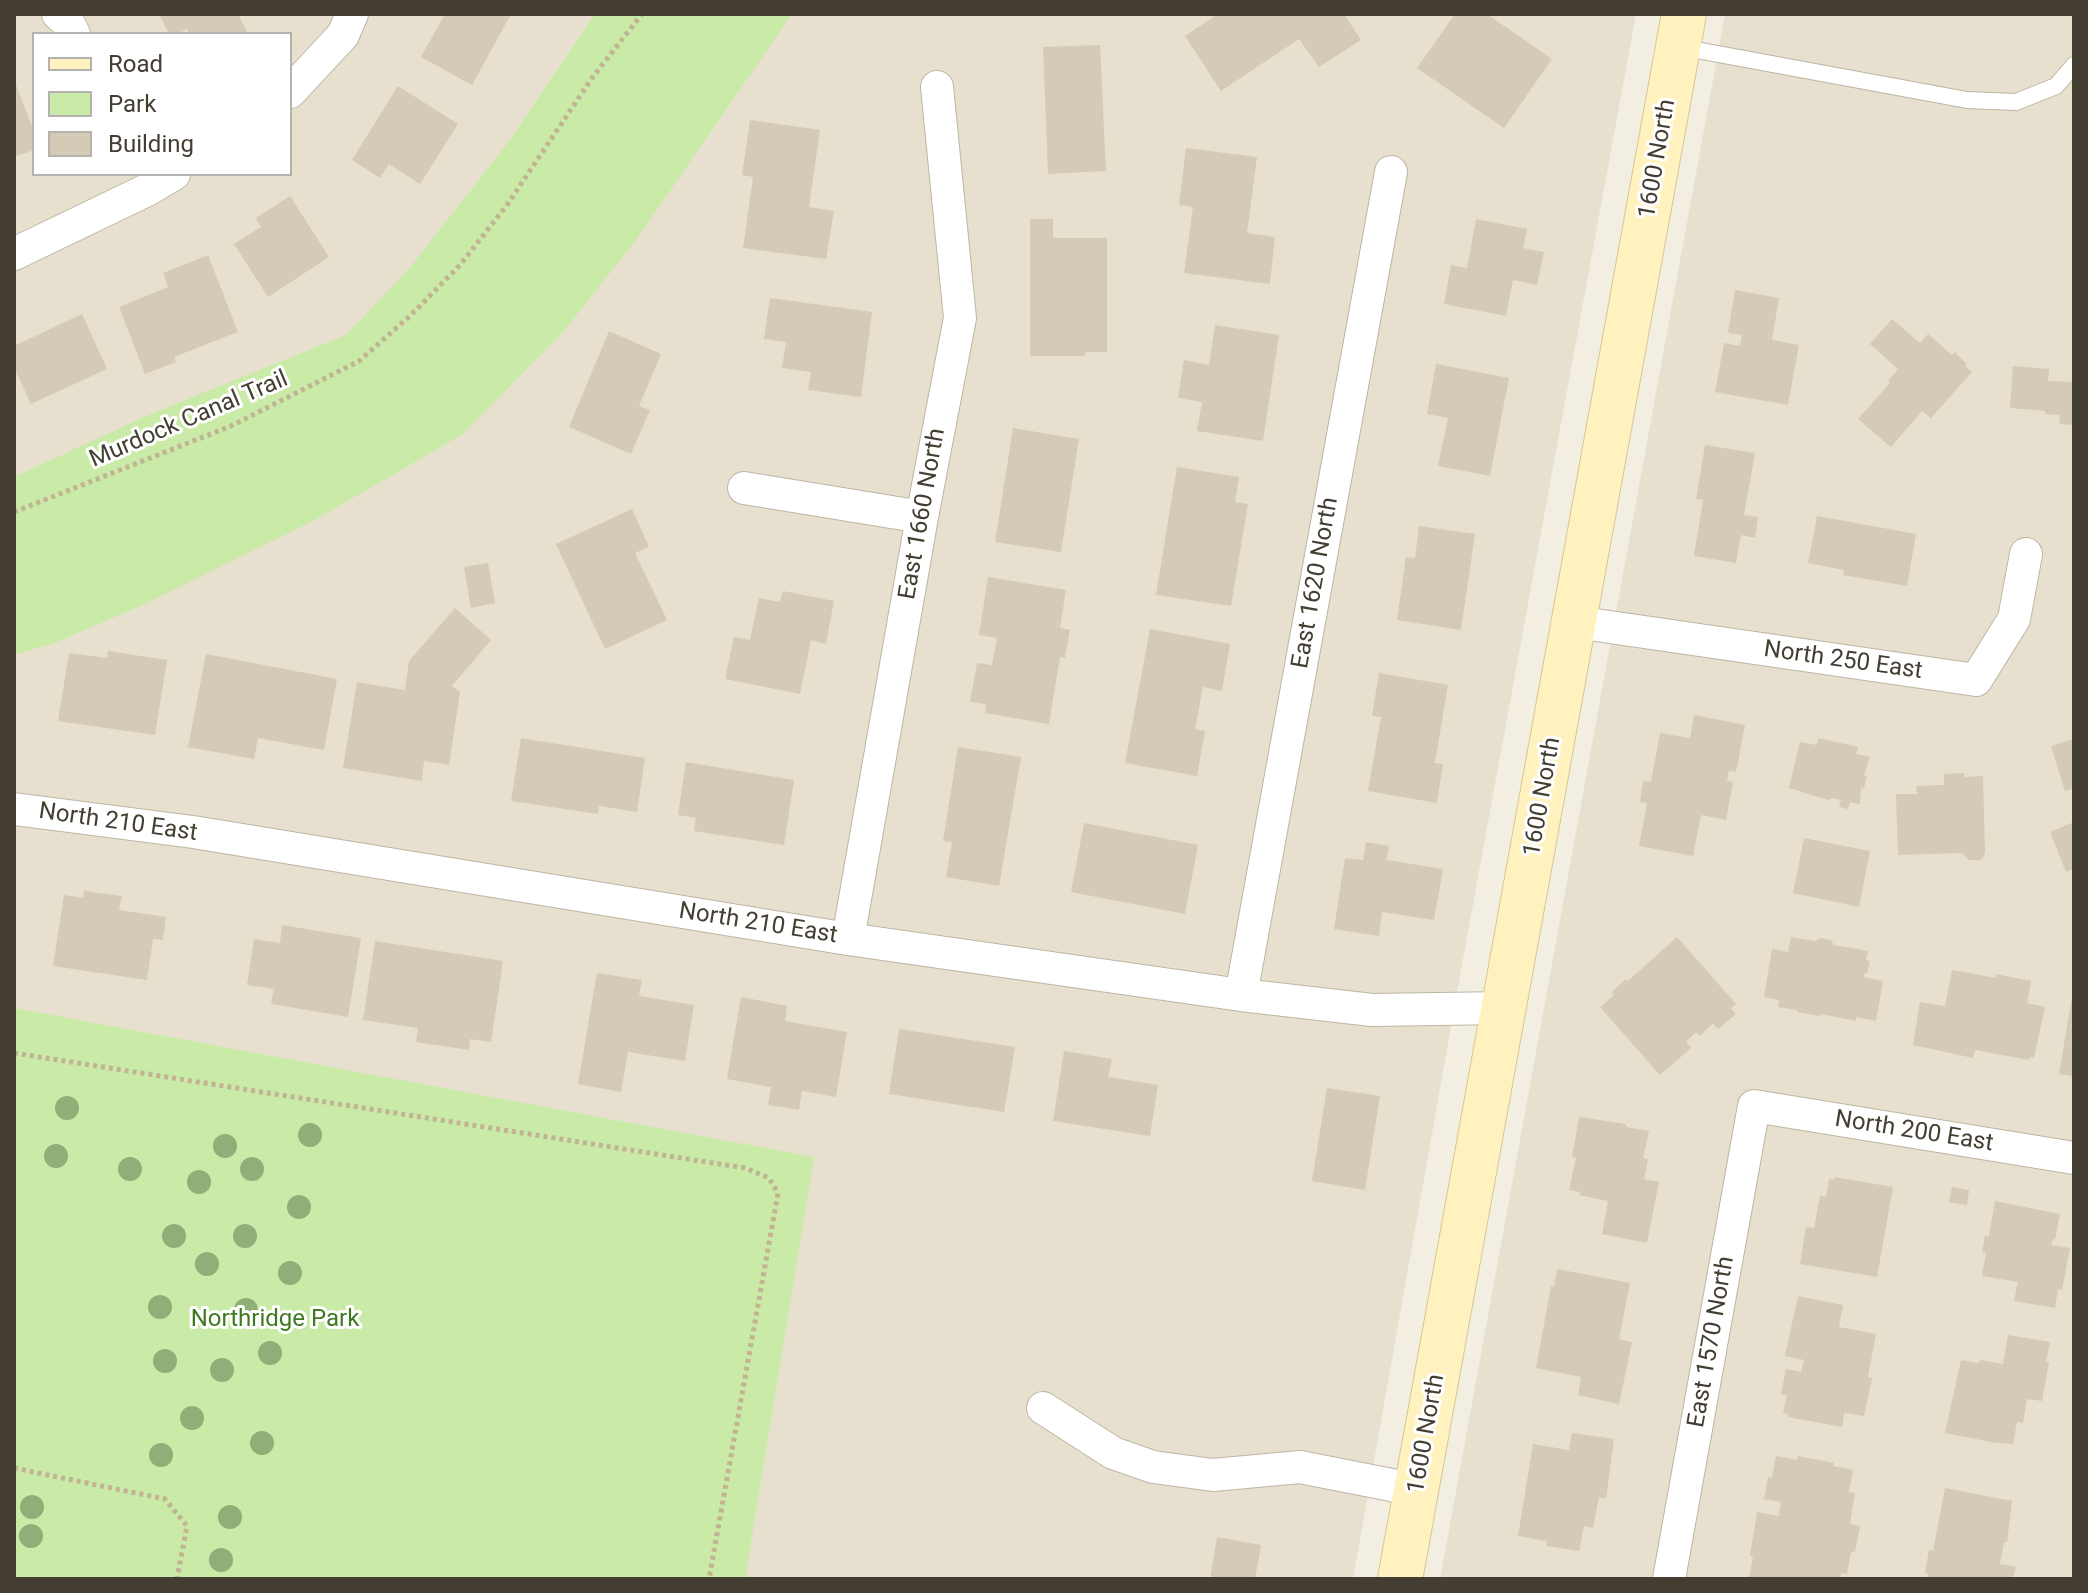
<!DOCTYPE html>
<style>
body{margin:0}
#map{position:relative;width:2088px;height:1593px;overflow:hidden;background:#f3eee2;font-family:Roboto,sans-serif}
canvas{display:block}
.frame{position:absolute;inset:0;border:16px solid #443e32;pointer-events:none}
.legend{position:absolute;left:32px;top:32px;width:260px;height:144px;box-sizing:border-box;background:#fff;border:2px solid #b4b2ad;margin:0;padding:10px 14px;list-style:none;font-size:24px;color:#443e32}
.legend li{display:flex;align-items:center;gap:16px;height:40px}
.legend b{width:40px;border:2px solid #b4b2ad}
</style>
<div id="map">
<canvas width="2088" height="1593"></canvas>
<div class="frame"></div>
<ul class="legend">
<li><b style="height:10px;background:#fff2bf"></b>Road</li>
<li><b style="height:22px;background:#c9eba7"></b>Park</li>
<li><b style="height:22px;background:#d4cab6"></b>Building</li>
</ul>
</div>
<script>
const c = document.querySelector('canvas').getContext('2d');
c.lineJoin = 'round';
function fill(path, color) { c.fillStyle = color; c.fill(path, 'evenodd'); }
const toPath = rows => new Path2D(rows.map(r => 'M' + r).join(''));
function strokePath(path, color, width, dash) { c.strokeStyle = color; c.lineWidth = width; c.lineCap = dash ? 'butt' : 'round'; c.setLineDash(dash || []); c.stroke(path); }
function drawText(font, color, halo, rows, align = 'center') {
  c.font = font + ' Roboto,sans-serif'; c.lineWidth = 6; c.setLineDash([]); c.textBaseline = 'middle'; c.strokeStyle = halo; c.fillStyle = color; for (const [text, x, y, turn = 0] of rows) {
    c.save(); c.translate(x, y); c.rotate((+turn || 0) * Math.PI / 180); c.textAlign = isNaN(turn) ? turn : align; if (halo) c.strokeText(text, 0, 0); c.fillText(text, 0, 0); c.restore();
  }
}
const residential = toPath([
 [14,14,1636,14,1463,959,1353,1579,14,1579],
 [34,34,290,34,290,174,34,174],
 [1725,14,2074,14,2074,1579,1440,1579]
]);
const green = toPath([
 [595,14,792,14,636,240,564,331,463,434,315,520,143,605,52,644,14,655,14,477,146,416,346,335,409,269,510,140],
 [14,1008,814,1157,745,1579,14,1579]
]);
const building = toPath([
 [159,14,238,14,248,34,190,34,187,29,177,34,169,34],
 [445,14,511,14,472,85,421,57],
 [1218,14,1344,14,1361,40,1319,67,1299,39,1221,91,1185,36],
 [1455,14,1487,14,1552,59,1504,128,1417,68],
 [1100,45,1106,171,1048,174,1043,47],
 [14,80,34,131,34,150,14,157],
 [398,86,458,124,420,184,389,164,380,178,352,160],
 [750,120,820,130,809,207,834,211,826,259,743,248,753,177,742,175],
 [1186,148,1257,157,1247,233,1275,237,1270,284,1184,273,1193,207,1179,205],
 [290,196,329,257,268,297,234,244,261,227,256,218],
 [1030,219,1053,219,1053,238,1107,238,1107,352,1085,352,1085,356,1030,356],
 [1476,219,1527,229,1523,248,1544,252,1537,285,1513,280,1506,316,1444,304,1451,265,1467,268],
 [208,255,238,332,174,357,176,362,145,374,119,307,168,287,163,273],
 [1735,290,1779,298,1772,340,1799,345,1788,405,1715,392,1724,343,1740,346,1742,335,1728,333],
 [770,298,872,312,861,397,808,390,811,372,782,368,786,342,764,339],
 [82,314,107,369,31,404,14,367,14,346],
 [1892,319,1920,343,1928,334,1952,355,1955,352,1967,364,1965,366,1972,372,1931,418,1922,411,1891,447,1858,419,1890,383,1888,381,1898,369,1870,344],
 [1215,325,1279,335,1263,441,1197,431,1202,402,1178,398,1184,360,1209,365],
 [609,331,661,354,639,406,650,410,631,454,569,427],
 [1436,364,1509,378,1490,476,1438,466,1448,418,1427,414],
 [2013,366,2049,369,2048,381,2074,382,2074,425,2059,424,2060,415,2045,414,2045,411,2010,408],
 [1013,428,1079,439,1061,552,995,542],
 [1705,445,1755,453,1744,515,1758,517,1755,538,1741,535,1736,563,1694,556,1703,500,1696,499],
 [1177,467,1239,477,1235,502,1248,504,1231,606,1156,595],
 [632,509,649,547,635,553,667,620,605,649,556,544],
 [1817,516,1916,534,1907,586,1843,575,1844,570,1808,563],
 [1419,526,1475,534,1461,630,1397,620,1406,557,1415,558],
 [488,563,495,603,471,608,464,567],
 [988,577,1066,590,1060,628,1070,630,1065,658,1060,657,1049,724,985,713,986,704,970,702,977,663,992,665,997,638,979,635],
 [783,591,834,601,826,644,811,640,800,694,725,679,734,637,750,640,759,598,780,602],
 [455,608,491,640,452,686,460,692,449,765,424,761,422,781,343,768,357,682,405,690,409,661],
 [1150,629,1230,644,1222,691,1203,687,1195,729,1205,731,1197,776,1125,763],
 [108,651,167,660,155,735,58,721,69,653,107,658],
 [206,654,337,679,324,750,258,738,254,759,188,747],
 [1379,673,1448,685,1435,763,1443,764,1437,803,1368,791,1381,717,1372,716],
 [1694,715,1745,725,1736,772,1729,771,1727,781,1733,782,1726,820,1701,815,1693,856,1639,846,1647,803,1640,802,1643,781,1651,782,1660,733,1690,738],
 [521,738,645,758,637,812,599,806,598,814,511,801],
 [1818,738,1858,747,1856,754,1870,757,1864,775,1867,776,1864,788,1861,787,1860,804,1850,802,1848,809,1839,807,1841,800,1832,798,1828,800,1789,788,1800,742,1817,745],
 [2074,739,2074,788,2065,791,2051,746],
 [958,747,1021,757,999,886,946,877,952,842,943,841],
 [686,762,794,780,784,845,694,831,696,818,678,815],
 [1964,773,1964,777,1983,776,1985,853,1981,860,1969,860,1962,853,1898,855,1896,794,1917,794,1916,786,1944,785,1944,774],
 [2074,822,2074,869,2066,872,2050,832],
 [1084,823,1198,845,1185,914,1071,892],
 [1804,838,1870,851,1859,907,1793,893],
 [1366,842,1389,846,1387,860,1443,869,1434,920,1382,912,1379,936,1334,929,1345,858,1363,860],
 [84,891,122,896,119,910,166,917,163,940,153,939,147,980,53,966,64,895,83,898],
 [282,925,361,938,348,1017,271,1004,274,989,247,985,254,939,280,943],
 [1677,937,1736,1004,1731,1008,1736,1014,1718,1029,1713,1023,1700,1036,1696,1032,1686,1042,1691,1048,1660,1075,1600,1007,1614,995,1612,992,1626,979,1628,981],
 [1791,937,1815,941,1820,938,1831,940,1834,945,1868,951,1866,960,1870,961,1867,973,1864,973,1863,977,1883,981,1876,1021,1856,1017,1856,1021,1821,1014,1820,1016,1797,1012,1797,1010,1778,1007,1779,1000,1764,997,1772,949,1788,952],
 [375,941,503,961,491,1042,470,1039,469,1050,416,1042,418,1028,363,1020],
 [1952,970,1996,978,1996,974,2031,981,2027,1003,2045,1007,2034,1058,2030,1057,2029,1060,1975,1050,1973,1058,1913,1045,1920,1002,1945,1006],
 [597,973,642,980,639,996,694,1005,685,1061,628,1052,621,1092,578,1084],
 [741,997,787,1006,785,1021,847,1032,836,1097,802,1091,799,1110,768,1105,771,1087,727,1079],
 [2072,997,2074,997,2074,1076,2059,1074],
 [899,1029,1015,1047,1004,1112,889,1094],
 [1064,1051,1112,1059,1108,1077,1158,1085,1150,1136,1053,1121],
 [1327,1088,1380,1096,1365,1190,1312,1181],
 [1579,1117,1626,1124,1626,1127,1649,1131,1643,1158,1648,1159,1644,1179,1659,1182,1647,1243,1602,1234,1608,1201,1579,1195,1580,1192,1569,1190,1576,1158,1572,1157],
 [1834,1177,1893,1187,1877,1277,1800,1264,1806,1227,1814,1228,1820,1196,1826,1197,1829,1179,1834,1180],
 [1952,1187,1969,1190,1967,1205,1949,1202],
 [1995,1201,2060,1214,2055,1239,2053,1239,2051,1245,2070,1248,2062,1290,2058,1289,2055,1308,2014,1301,2018,1282,1982,1276,1986,1253,1982,1252,1985,1236,1989,1236],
 [1557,1269,1630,1283,1619,1339,1632,1342,1619,1404,1578,1395,1581,1377,1536,1368,1551,1286,1554,1287],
 [1798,1296,1843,1305,1839,1327,1876,1334,1868,1377,1872,1378,1864,1416,1844,1413,1842,1427,1788,1417,1788,1414,1783,1413,1787,1395,1781,1394,1786,1369,1801,1372,1804,1360,1785,1356],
 [2008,1335,2050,1342,2046,1362,2049,1362,2042,1401,2027,1399,2023,1423,2017,1422,2013,1444,1991,1442,1945,1433,1961,1360,1979,1363,1980,1360,2003,1364],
 [1572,1433,1614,1439,1606,1499,1599,1497,1593,1528,1584,1526,1579,1551,1546,1546,1547,1541,1518,1536,1533,1444,1569,1450],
 [1776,1456,1797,1460,1798,1456,1834,1463,1833,1466,1853,1470,1849,1492,1855,1493,1850,1524,1860,1526,1855,1552,1851,1552,1847,1574,1841,1573,1840,1579,1763,1579,1749,1577,1753,1556,1750,1556,1757,1512,1779,1516,1781,1502,1764,1499,1768,1477,1772,1478],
 [1945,1488,2012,1501,2007,1542,2004,1542,2000,1564,2016,1567,2013,1579,1927,1579,1928,1573,1925,1573,1929,1550,1933,1551],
 [1217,1537,1261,1545,1255,1579,1210,1579]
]);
const path = toPath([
 [14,512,231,426,359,361,410,316,460,265,507,205,592,78,642,14],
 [14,1053,745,1168,769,1178,778,1193,709,1579],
 [14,1468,165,1499,187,1526,177,1579]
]);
const lane = toPath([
 [1680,47,1967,100,2016,102,2056,86,2074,65]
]);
const street = toPath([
 [58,14,69,24,74,34],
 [290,92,343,35,352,14],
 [14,254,149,189,174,174],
 [744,488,922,517],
 [1575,622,1976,680,2014,619,2026,554],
 [14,809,193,832,848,939,1241,995,1372,1010,1505,1008],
 [848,939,922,517,960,318,937,87],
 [1241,995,1391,172],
 [1043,1408,1113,1453,1153,1467,1213,1475,1300,1467,1417,1490],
 [1669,1579,1754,1106,2074,1158]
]);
const secondary = toPath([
 [1400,1579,1684,14]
]);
const trees = [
 [67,1108],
 [310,1135],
 [225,1146],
 [56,1156],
 [130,1169],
 [252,1169],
 [199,1182],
 [299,1207],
 [174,1236],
 [245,1236],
 [207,1264],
 [290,1273],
 [160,1307],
 [246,1310],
 [270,1353],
 [165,1361],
 [222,1370],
 [192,1418],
 [262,1443],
 [161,1455],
 [32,1507],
 [230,1517],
 [31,1536],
 [221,1560]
];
const streetNames = [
 ["1600 North",1658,159,-80],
 ["Murdock Canal Trail",189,420,-23],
 ["East 1660 North",923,514,-80],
 ["East 1620 North",1316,583,-80],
 ["North 250 East",1843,661,8],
 ["1600 North",1543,797,-80],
 ["North 210 East",118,823,8],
 ["North 210 East",758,924,9],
 ["North 200 East",1914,1132,9],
 ["East 1570 North",1712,1342,-80],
 ["1600 North",1427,1434,-80]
];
const parkNames = [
 ["Northridge Park",275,1320]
];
fill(residential, '#e7e0cf');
fill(green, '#c9eba7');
fill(building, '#d4cab6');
strokePath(lane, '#beb6a4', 18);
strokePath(street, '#beb6a4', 34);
strokePath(secondary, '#d6c68d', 46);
strokePath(path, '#c1b394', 5, [4, 4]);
strokePath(lane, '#fff', 16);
strokePath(street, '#fff', 32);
strokePath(secondary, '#fff2bf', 44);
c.fillStyle = '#90ae78';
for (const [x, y] of trees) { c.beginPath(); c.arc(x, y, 12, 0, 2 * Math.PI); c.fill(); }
drawText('24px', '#443e32', '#fff', streetNames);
drawText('24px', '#3f7a22', '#fff', parkNames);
</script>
